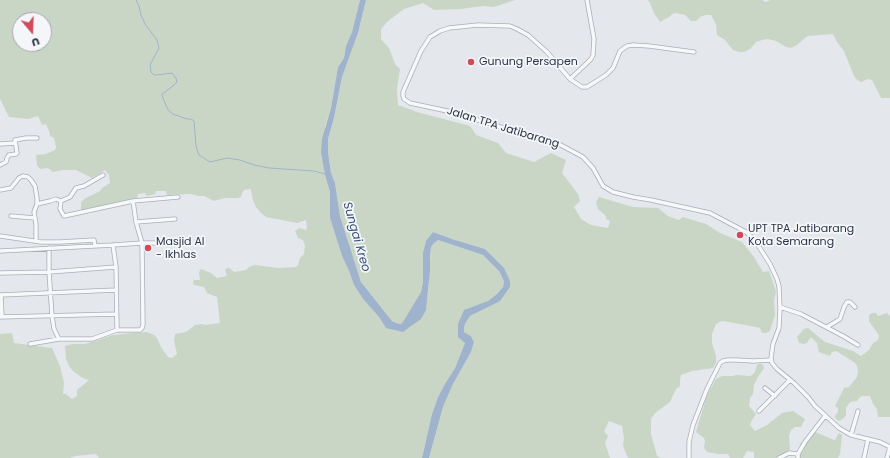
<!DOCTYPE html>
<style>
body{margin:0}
#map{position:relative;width:890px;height:458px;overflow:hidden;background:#e4e7ec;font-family:Poppins,sans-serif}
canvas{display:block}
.north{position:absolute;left:12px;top:12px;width:40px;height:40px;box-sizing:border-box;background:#f4f6f9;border:1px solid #a4a8b1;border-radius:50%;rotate:161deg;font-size:11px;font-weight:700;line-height:16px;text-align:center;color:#2b3445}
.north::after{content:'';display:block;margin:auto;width:14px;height:18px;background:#d1495b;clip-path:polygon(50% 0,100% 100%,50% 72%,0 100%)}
</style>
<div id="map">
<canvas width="890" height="458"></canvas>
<div class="north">U</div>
</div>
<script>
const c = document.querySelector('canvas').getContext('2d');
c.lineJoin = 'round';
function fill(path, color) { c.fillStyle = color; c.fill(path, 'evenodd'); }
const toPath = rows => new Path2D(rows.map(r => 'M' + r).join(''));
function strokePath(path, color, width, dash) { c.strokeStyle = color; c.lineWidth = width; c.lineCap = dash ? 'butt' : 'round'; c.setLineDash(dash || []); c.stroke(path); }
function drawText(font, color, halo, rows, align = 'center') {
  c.font = font + ' Poppins,sans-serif'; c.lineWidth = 3.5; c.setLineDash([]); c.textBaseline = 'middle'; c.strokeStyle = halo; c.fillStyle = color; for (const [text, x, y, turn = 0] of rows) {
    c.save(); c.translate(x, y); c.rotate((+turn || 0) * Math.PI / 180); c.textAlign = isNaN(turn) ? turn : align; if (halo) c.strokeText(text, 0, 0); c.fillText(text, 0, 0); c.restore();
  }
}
const green = toPath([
 [0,0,360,0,352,32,346,46,344,58,338,67,331,108,325,126,325,175,330,192,330,218,342,256,349,271,354,285,363,299,379,317,386,328,409,328,414,324,428,295,431,247,434,242,438,240,483,255,499,271,504,281,503,287,497,294,458,324,465,343,455,368,446,382,438,397,432,414,422,458,99,458,96,454,75,456,70,458,0,458,0,334,12,333,14,343,52,348,60,366,64,383,63,394,66,394,72,399,77,396,77,390,89,380,81,377,73,371,69,366,66,359,65,346,73,344,85,344,113,335,133,333,147,332,154,335,157,338,161,347,168,357,172,358,177,354,174,341,175,334,186,332,195,325,202,324,205,325,220,323,217,297,207,293,204,287,194,285,193,282,194,280,200,280,199,272,201,269,211,273,217,278,227,276,225,270,227,268,229,268,234,272,246,270,249,267,255,265,278,268,296,267,298,265,300,258,304,254,305,246,303,240,298,238,295,231,299,228,307,230,306,220,297,223,266,217,260,212,256,207,253,200,251,190,250,189,244,190,242,193,241,197,238,198,225,198,214,201,204,196,198,196,191,194,167,195,166,191,156,191,155,194,147,196,145,193,138,194,137,198,81,210,81,203,84,199,100,191,102,188,110,183,109,175,105,170,92,178,76,170,63,170,53,172,48,168,40,169,37,165,36,155,46,154,55,150,56,147,54,138,50,136,49,131,46,124,42,125,38,116,28,119,9,117,0,99],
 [20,20,44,20,44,44,20,44],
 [366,0,515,0,494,7,483,6,461,9,434,10,423,3,404,9,388,21,381,29,381,39,389,48,395,64,400,69,397,89,398,105,417,112,470,126,476,135,498,143,506,153,534,162,551,153,566,160,562,173,578,194,580,201,574,207,581,219,591,225,608,228,610,221,606,219,606,216,598,209,596,202,599,197,633,207,658,208,668,216,679,220,683,217,706,224,720,233,742,242,754,257,763,272,769,271,776,291,774,301,775,315,770,331,766,333,762,333,760,328,756,327,729,322,722,321,716,324,712,334,712,343,716,356,716,363,713,368,692,371,681,375,680,380,680,386,676,389,670,402,655,413,651,419,651,434,657,456,661,458,628,458,623,446,624,438,622,426,609,421,604,431,608,436,605,443,610,458,429,458,443,407,453,384,471,352,474,342,471,336,464,332,464,329,465,324,470,316,481,310,508,290,510,287,510,281,485,249,452,239,433,232,423,271,423,282,421,292,404,322,401,324,396,323,392,321,361,282,340,216,335,183,331,173,328,152,328,139,334,118,342,77,358,33],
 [648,0,762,0,766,2,770,0,890,0,890,98,881,98,872,80,868,79,861,82,856,79,854,76,844,51,837,42,833,34,808,36,805,38,797,45,791,48,786,47,776,41,768,39,762,40,756,42,750,49,744,52,739,52,733,50,725,40,717,35,716,24,711,15,705,15,700,17,696,21,691,21,685,15,676,13,672,14,669,17,660,22,654,13,650,3],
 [872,313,876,313,878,316,887,313,890,316,890,417,878,417,877,409,873,404,870,396,862,396,859,398,857,401,850,402,846,408,846,415,844,418,839,421,836,419,835,416,838,412,838,408,835,406,844,388,849,387,857,377,858,371,857,366,855,363,846,357,836,351,832,352,830,356,819,352,817,343,812,338,810,338,807,343,804,344,799,343,797,337,804,329,808,328,825,342,853,351,861,356,869,350,873,343,877,341,879,338,879,335,873,327,869,321,869,315],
 [760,363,763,365,764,368,758,377,754,385,753,394,750,398,749,406,756,414,752,420,750,425,755,431,767,425,782,413,793,411,805,419,801,427,795,427,791,430,789,436,790,449,786,454,779,458,754,458,754,452,747,451,743,458,730,458,728,454,718,454,707,452,704,448,705,441,704,438,696,432,707,395,716,379,722,376,733,376,736,375,750,376,752,375,755,372,757,365],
 [815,432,834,440,835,440,839,433,842,435,840,454,838,458,800,458,800,444,808,435]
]);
const water = toPath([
 [360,0,366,0,358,33,342,77,334,118,328,139,328,152,331,173,335,183,340,216,361,282,392,321,396,323,401,324,403,322,421,292,423,282,423,253,426,241,433,232,452,239,485,249,504,268,510,281,510,287,500,301,470,316,465,324,464,329,464,332,471,336,474,342,471,352,453,384,443,407,429,458,422,458,432,414,438,397,446,382,455,368,465,343,458,337,458,324,464,310,488,301,497,294,503,287,504,281,499,271,483,255,438,240,434,243,431,247,430,257,430,271,426,310,421,319,403,332,386,328,379,317,363,299,354,285,349,271,342,256,330,218,330,192,325,175,321,152,322,139,331,108,338,67,344,58,346,46,352,32]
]);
const stream = toPath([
 [136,0,139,6,141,15,145,24,157,40,159,48,150,65,151,72,154,75,157,75,172,73,176,78,177,82,174,85,165,92,162,94,162,96,168,110,173,114,187,119,191,119,194,121,196,146,199,155,210,162,227,158,240,160,254,165,269,168,314,171,325,174]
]);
const minor = toPath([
 [694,52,649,46,633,45,627,46,620,51,613,68,606,75,587,87,582,87,570,79,547,52,528,35,517,29,510,26,478,25,449,28,440,31,430,37,421,51,403,92,403,96,404,99,410,103,452,112,523,134,557,143,583,157,593,168,603,186,613,192,633,197,651,200,710,213,746,232,754,239,770,264,777,279,779,286,780,309,779,328,773,344,771,358,772,363,777,369,794,383,808,397,815,406,839,428,851,435,880,442,890,447],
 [570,79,586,64,591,59,593,55,594,39,587,0],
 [0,144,15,143],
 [0,165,6,162,7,158,9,155,16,154,17,153,15,140,26,138,37,138],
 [0,190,11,188,19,178,23,176,28,177,31,180,35,186,37,198,37,204,34,212,36,224,36,241],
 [61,201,70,197,76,188,84,186,103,175],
 [37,204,50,201,56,199,61,201,60,209,64,216,133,201,178,197],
 [11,216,35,218],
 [136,222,175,219],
 [0,236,41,242,60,242,94,240,95,246],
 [113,245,116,267,117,330],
 [49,248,49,272,52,316,54,329,59,339],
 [0,251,113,245,142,243,164,243],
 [0,273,49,272,116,267],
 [0,295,116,290],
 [1,295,2,317],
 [780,307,801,314,843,336,858,345],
 [0,317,117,314],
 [827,327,840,319,844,307,847,302,850,302,855,307],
 [30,344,59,339,92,339,117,330,140,330,142,328,143,325,142,243,136,222,133,201],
 [765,388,775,396],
 [759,411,790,380],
 [851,435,858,411],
 [689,458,689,442,693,425,707,389,720,363,723,361,728,360,736,360,753,361,771,360],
 [779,458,789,453,798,454],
 [798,458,798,454,805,442,825,416],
 [864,458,868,439],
 [887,458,890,447]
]);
const markers = [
 [471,62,4,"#d1495b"],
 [740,235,4,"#d1495b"],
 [148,248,4,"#d1495b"]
];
const poiNames = [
 ["Gunung Persapen",479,62],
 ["UPT TPA Jatibarang",748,229],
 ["Kota Semarang",748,242],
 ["Masjid Al",156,242],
 ["- Ikhlas",156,255]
];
const streetNames = [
 ["Jalan TPA Jatibarang",503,128,17]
];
const waterNames = [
 ["Sungai Kreo",356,237,74]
];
fill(green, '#c9d6c5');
fill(water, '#9fb4cc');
strokePath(stream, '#9fb4cc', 1);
strokePath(minor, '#a9aeb7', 5);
strokePath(minor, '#f7f8fa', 3.5);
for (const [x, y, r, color] of markers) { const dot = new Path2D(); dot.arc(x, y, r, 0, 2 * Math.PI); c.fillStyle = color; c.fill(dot); strokePath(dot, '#f4f6f9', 1.5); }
drawText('11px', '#2b3445', '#f4f6f9', poiNames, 'left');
drawText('11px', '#2b3445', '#f4f6f9', streetNames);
drawText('italic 12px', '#34527a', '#f4f6f9', waterNames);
</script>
